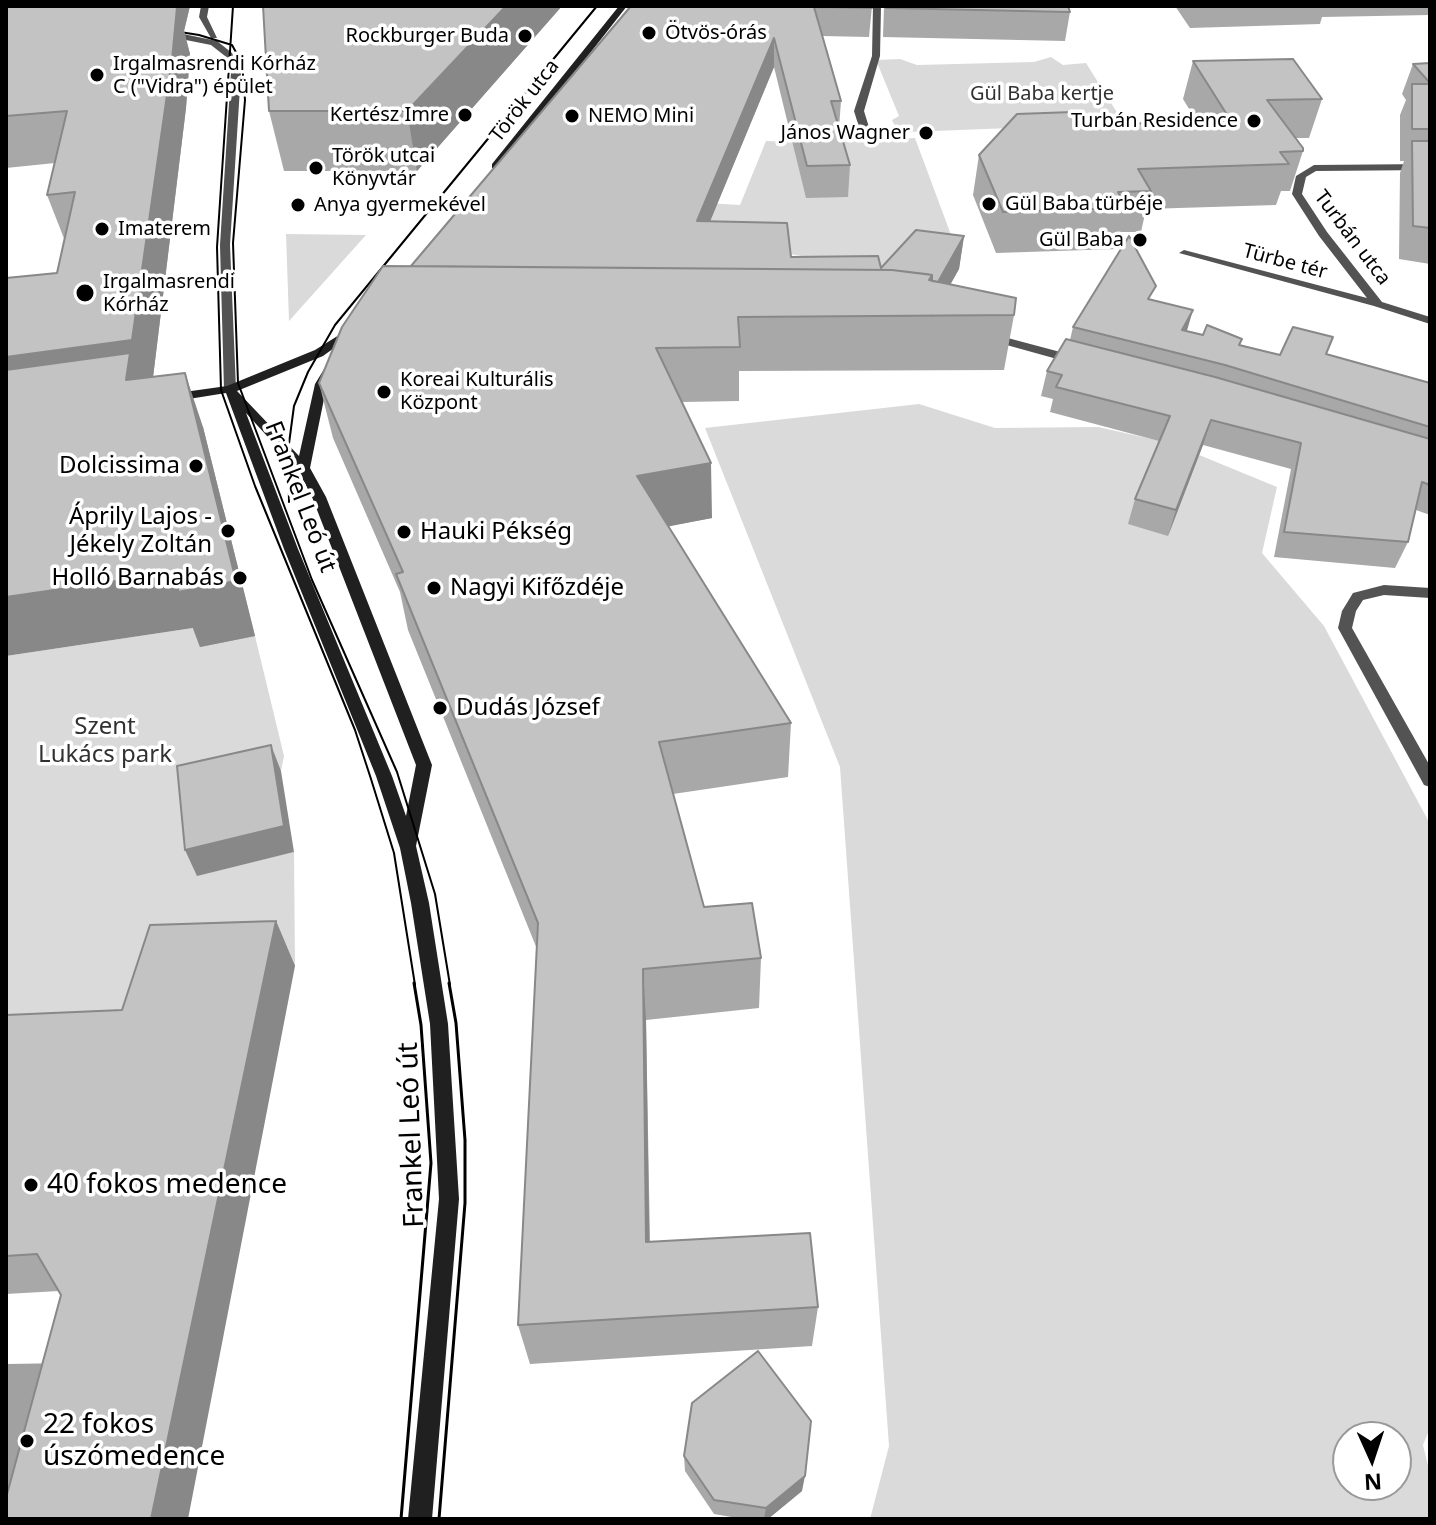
<!DOCTYPE html>
<meta charset="utf-8">
<style>
body{margin:0}
#map{position:relative;width:1436px;height:1525px;overflow:hidden;background:#fff;font-family:"Noto Sans",sans-serif}
canvas{display:block}
.frame{position:absolute;inset:0;border:8px solid #000;pointer-events:none}
.north{position:absolute;left:1332px;top:1421px;width:80px;height:80px;box-sizing:border-box;background:#fff;border:2px solid #999;border-radius:50%;rotate:177deg;font-size:22px;font-weight:700;line-height:32px;text-align:center;color:#000}
.north::after{content:'';display:block;margin:auto;width:28px;height:36px;background:#000;clip-path:polygon(50% 0,100% 100%,50% 72%,0 100%)}
</style>
<div id="map">
<canvas width="1436" height="1525"></canvas>
<div class="frame"></div>
<div class="north">N</div>
</div>
<script>
const c = document.querySelector('canvas').getContext('2d');
c.lineJoin = 'round';
function fill(path, color) { c.fillStyle = color; c.fill(path, 'evenodd'); }
const toPath = rows => new Path2D(rows.map(r => 'M' + r).join(''));
function strokePath(path, color, width, dash) { c.strokeStyle = color; c.lineWidth = width; c.lineCap = dash ? 'butt' : 'round'; c.setLineDash(dash || []); c.stroke(path); }
function drawText(font, color, halo, rows, align = 'center') {
  c.font = font + ' "Noto Sans",sans-serif'; c.lineWidth = 7; c.setLineDash([]); c.textBaseline = 'middle'; c.strokeStyle = halo; c.fillStyle = color; for (const [text, x, y, turn = 0] of rows) {
    c.save(); c.translate(x, y); c.rotate((+turn || 0) * Math.PI / 180); c.textAlign = isNaN(turn) ? turn : align; if (halo) c.strokeText(text, 0, 0); c.fillText(text, 0, 0); c.restore();
  }
}
const green = toPath([
 [1051,57,1063,65,1086,63,1140,149,1062,126,908,132,896,128,892,120,899,116,876,60,900,59,917,65,1034,62],
 [915,138,957,251,877,277,821,267,802,256,754,248,715,246,706,203,740,205,766,141,821,143],
 [286,234,366,235,289,321],
 [919,404,995,428,1098,427,1170,443,1277,487,1262,553,1324,626,1430,824,1430,1428,1423,1445,1430,1474,1430,1519,870,1519,889,1446,840,767,705,428],
 [1348,1437,1396,1437,1396,1485,1348,1485],
 [200,627,255,636,284,756,281,771,189,792,198,875,294,852,295,966,149,1053,6,1059,6,656]
]);
const water = toPath([
 [70,1363,6,1519,6,1364]
]);
const street = toPath([
 [201,6,209,6,207,17,217,38,211,38,199,17,201,6],
 [873,6,881,6,880,56,864,111,872,137,867,140,862,137,854,111,872,56,873,6],
 [164,30,217,41,232,53,241,72,230,245,236,389,230,393,224,389,220,245,231,72,225,56,211,45,161,35,160,33,164,30],
 [1430,164,1430,170,1316,171,1306,177,1302,194,1327,232,1382,302,1430,317,1430,324,1374,306,1179,253,1184,250,1367,298,1319,236,1292,194,1296,176,1314,165,1430,164],
 [989,333,1079,357,1081,360,1075,364,985,339,983,337,989,333],
 [1384,585,1430,588,1430,598,1384,595,1363,600,1356,611,1352,628,1430,766,1430,787,1424,785,1338,628,1342,611,1353,593,1384,585]
]);
const secondary = toPath([
 [619,6,627,6,500,168,492,168,492,164,619,6],
 [352,327,356,328,356,332,323,356,237,391,299,456,315,384,326,366,330,365,336,369,327,384,310,468,326,497,432,765,416,846,429,903,448,1024,459,1199,432,1519,408,1519,439,1199,430,1024,411,903,400,848,376,776,284,549,226,393,170,402,164,398,170,394,227,386,315,350,352,327],
 [246,413,298,470,312,497,416,765,406,816,392,776,298,549,246,413]
]);
const tramFar1 = toPath([
 [233,6,217,247,221,390,255,486,355,730,371,779,394,853,415,985],
 [161,29,199,35,232,45,242,63,245,100,233,243,238,383,312,580,397,772,435,894,450,985],
 [289,502,288,451,294,406,308,372,335,325,597,6]
]);
const tram = toPath([
 [401,1519,431,1163,421,1025,414,983],
 [439,1519,465,1203,465,1140,456,1023,449,983]
]);
const wall = toPath([
 [6,6,190,6,184,31,190,54,186,108,153,377,203,427,255,636,200,647,57,273,65,241,47,195,55,163,6,168],
 [562,6,417,171,284,171,269,111],
 [631,6,872,6,869,37,822,36,841,101,839,128,850,165,848,197,806,198,774,67,710,221,791,257,881,268,964,236,959,269,950,284,1014,315,1004,370,739,371,739,401,682,402,712,518,668,526,791,723,788,777,673,794,704,907,761,958,759,1008,646,1020,650,1242,818,1307,812,1346,530,1364,518,1325,537,949,408,630,400,592,333,438,319,383,411,266],
 [884,6,1068,6,1070,12,1065,41,883,37],
 [1175,6,1430,6,1430,15,1322,17,1320,24,1190,28],
 [1193,61,1322,99,1309,138,1296,138,1303,151,1290,191,1281,191,1276,205,1146,209,1141,232,1120,232,1117,249,996,253,973,195,979,155,1113,124,1197,122,1183,99],
 [1430,63,1430,264,1399,259,1400,173,1404,161,1400,161,1400,115,1406,100,1402,94,1413,64],
 [1152,300,1187,331,1280,355,1333,337,1326,354,1430,383,1430,515,1416,510,1408,542,1395,568,1274,557,1291,469,1203,445,1168,536,1128,524,1135,499,1159,441,1050,412,1053,399,1041,396,1047,371,1070,340,1073,327],
 [276,921,295,966,61,1295,59,1291,6,1294,6,1015,122,1010],
 [684,1456,802,1491,768,1519,743,1519,714,1514,685,1471]
]);
const shadedWall = toPath([
 [177,6,190,6,184,31,190,54,186,108,151,394,6,414,6,357,132,340],
 [506,6,562,6,417,171,407,111],
 [774,38,774,67,697,253,697,221],
 [964,236,959,269,932,318,936,285],
 [1193,310,1186,334,1175,355,1182,330],
 [185,373,203,427,255,636,200,647,193,628,6,656,6,597],
 [1211,420,1203,445,1168,536,1176,510],
 [711,463,712,518,640,532,637,476],
 [271,745,281,771,294,852,197,876,185,850],
 [276,921,295,966,188,1519,151,1519],
 [643,969,646,1020,650,1284,646,1242],
 [805,1476,802,1491,768,1519,764,1519,766,1508]
]);
const building = toPath([
 [6,6,172,6,177,7,172,60,132,340,6,357,6,278,57,273,75,192,47,195,67,111,6,116,6,6],
 [263,6,506,6,407,111,269,111,263,6],
 [631,6,872,6,872,8,814,7,841,101,831,101,850,165,807,166,774,38,697,221,787,223,791,257,878,256,881,268,916,230,964,236,938,282,932,281,932,275,892,270,411,266,631,6],
 [886,6,1068,6,1070,12,886,8,886,6],
 [1293,59,1322,99,1267,100,1303,148,1303,151,1280,152,1289,164,1138,169,1151,191,1118,192,1126,208,1003,212,979,155,1017,114,1073,112,1076,116,1107,116,1113,124,1231,121,1193,61,1293,59],
 [1430,63,1430,83,1413,64,1430,63],
 [1412,84,1430,84,1430,129,1412,129,1412,84],
 [1412,141,1430,141,1430,228,1413,226,1412,141],
 [1129,236,1156,286,1148,299,1193,310,1182,330,1203,335,1207,325,1242,339,1239,345,1280,355,1293,327,1333,337,1326,354,1430,383,1430,427,1225,365,1073,327,1129,236],
 [383,266,892,270,926,274,932,275,929,280,1016,298,1014,315,738,317,740,347,656,348,711,463,637,476,791,723,659,742,704,907,752,903,761,958,643,969,646,1242,810,1233,818,1307,518,1325,538,923,396,574,403,572,319,383,342,327,383,266],
 [1066,339,1215,377,1430,439,1430,485,1422,482,1408,542,1284,532,1301,443,1211,420,1176,510,1135,499,1170,416,1056,387,1062,375,1047,371,1066,339],
 [130,353,126,380,185,373,236,581,178,592,179,572,6,597,6,370,130,353],
 [271,745,284,826,185,850,177,766,271,745],
 [276,921,151,1519,6,1519,6,1498,61,1295,37,1254,6,1256,6,1015,122,1010,150,925,276,921],
 [758,1351,811,1421,805,1476,766,1508,714,1500,684,1456,692,1403,758,1351]
]);
const markers = [
 [649,33,8,"#000"],
 [525,36,8,"#000"],
 [97,75,8,"#000"],
 [465,115,8,"#000"],
 [572,116,8,"#000"],
 [1254,121,8,"#000"],
 [926,133,8,"#000"],
 [316,168,8,"#000"],
 [989,204,8,"#000"],
 [298,205,8,"#000"],
 [102,229,8,"#000"],
 [1140,240,8,"#000"],
 [85,293,10,"#000"],
 [384,392,8,"#000"],
 [196,466,8,"#000"],
 [228,531,8,"#000"],
 [404,532,8,"#000"],
 [240,578,8,"#000"],
 [434,588,8,"#000"],
 [440,708,8,"#000"],
 [31,1185,8,"#000"],
 [27,1441,8,"#000"]
];
const farPoinames = [
 ["Ötvös-órás",665,33],
 ["Rockburger Buda",509,36,"right"],
 ["Irgalmasrendi Kórház",113,64],
 ["C (\"Vidra\") épület",113,87],
 ["Kertész Imre",449,115,"right"],
 ["NEMO Mini",588,116],
 ["Turbán Residence",1238,121,"right"],
 ["János Wagner",910,133,"right"],
 ["Török utcai",332,156],
 ["Könyvtár",332,179],
 ["Gül Baba türbéje",1005,204],
 ["Anya gyermekével",314,205],
 ["Imaterem",118,229],
 ["Gül Baba",1124,240,"right"],
 ["Irgalmasrendi",103,282],
 ["Kórház",103,305],
 ["Koreai Kulturális",400,380],
 ["Központ",400,403]
];
const farParknames = [
 ["Gül Baba kertje",1042,94]
];
const farStreetnames = [
 ["Török utca",525,101,-52],
 ["Turbán utca",1352,238,53],
 ["Türbe tér",1285,262,15]
];
const poiNames = [
 ["Dolcissima",180,466],
 ["Áprily Lajos -",212,517],
 ["Jékely Zoltán",212,545],
 ["Hauki Pékség",420,532,"left"],
 ["Holló Barnabás",224,578],
 ["Nagyi Kifőzdéje",450,588,"left"],
 ["Dudás József",456,708,"left"]
];
const streetNames = [
 ["Frankel Leó út",300,497,69]
];
const parkNames = [
 ["Szent",105,727],
 ["Lukács park",105,755]
];
const nearStreetnames = [
 ["Frankel Leó út",412,1135,-92]
];
const nearPoinames = [
 ["40 fokos medence",47,1185],
 ["22 fokos",43,1425],
 ["úszómedence",43,1457]
];
fill(green, '#dadada');
fill(water, '#a1a1a1');
fill(street, '#535353');
fill(secondary, '#202020');
strokePath(tramFar1, '#000', 2);
strokePath(tram, '#000', 3);
fill(wall, '#a8a8a8');
fill(shadedWall, '#888');
fill(building, '#c3c3c3');
strokePath(building, '#888', 2);
for (const [x, y, r, color] of markers) { const dot = new Path2D(); dot.arc(x, y, r, 0, 2 * Math.PI); c.fillStyle = color; c.fill(dot); strokePath(dot, '#fff', 3); }
drawText('20px', '#000', '#fff', farPoinames, 'left');
drawText('20px', '#313131', '#fff', farParknames);
drawText('20px', '#000', '#fff', farStreetnames);
drawText('24px', '#000', '#fff', poiNames, 'right');
drawText('24px', '#000', '#fff', streetNames);
drawText('24px', '#313131', '#fff', parkNames);
drawText('28px', '#000', '#fff', nearStreetnames);
drawText('28px', '#000', '#fff', nearPoinames, 'left');
</script>
